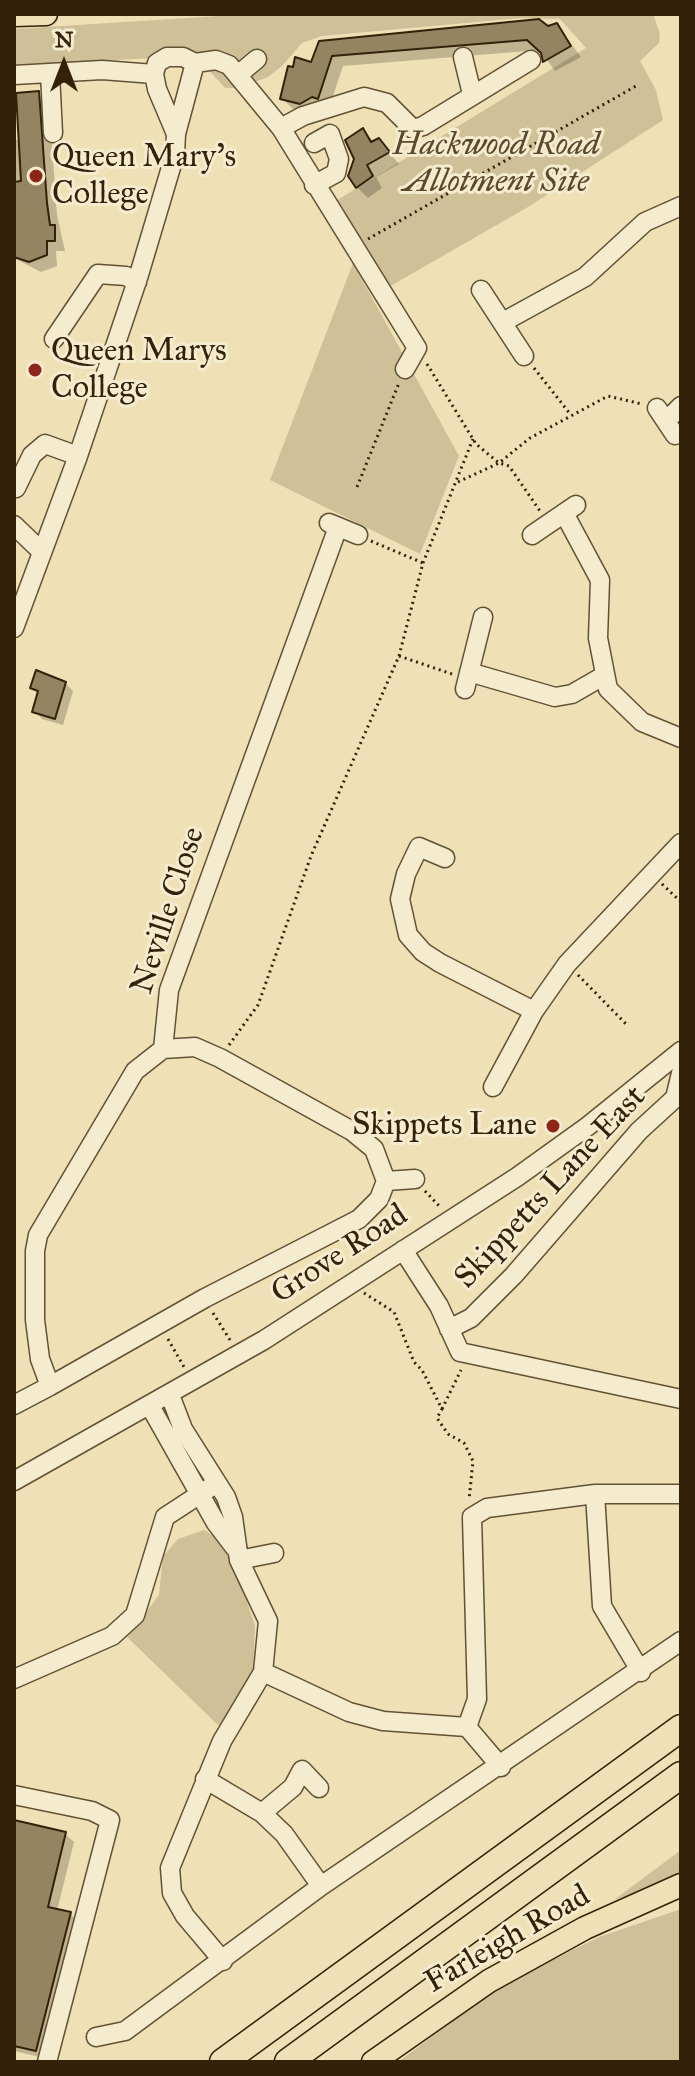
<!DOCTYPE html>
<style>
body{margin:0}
#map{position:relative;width:695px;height:2076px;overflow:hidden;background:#efe0b5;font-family:"IM FELL Great Primer",serif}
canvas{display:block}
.frame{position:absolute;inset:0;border:16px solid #342109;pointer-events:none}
.north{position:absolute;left:24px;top:24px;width:80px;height:80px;-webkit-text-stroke:6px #f5ebcf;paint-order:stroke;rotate:0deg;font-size:22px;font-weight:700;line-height:32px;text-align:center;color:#342109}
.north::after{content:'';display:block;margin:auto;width:28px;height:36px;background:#342109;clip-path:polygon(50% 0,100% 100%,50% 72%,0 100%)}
</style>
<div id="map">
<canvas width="695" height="2076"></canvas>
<div class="frame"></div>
<div class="north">N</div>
</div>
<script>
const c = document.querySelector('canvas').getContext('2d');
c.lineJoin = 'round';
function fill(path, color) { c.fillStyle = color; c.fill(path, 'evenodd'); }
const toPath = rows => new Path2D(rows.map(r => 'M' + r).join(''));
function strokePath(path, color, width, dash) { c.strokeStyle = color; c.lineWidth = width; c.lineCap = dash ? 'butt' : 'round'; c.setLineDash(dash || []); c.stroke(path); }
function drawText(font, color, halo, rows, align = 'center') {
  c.font = font + ' "IM FELL Great Primer",serif'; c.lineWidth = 6; c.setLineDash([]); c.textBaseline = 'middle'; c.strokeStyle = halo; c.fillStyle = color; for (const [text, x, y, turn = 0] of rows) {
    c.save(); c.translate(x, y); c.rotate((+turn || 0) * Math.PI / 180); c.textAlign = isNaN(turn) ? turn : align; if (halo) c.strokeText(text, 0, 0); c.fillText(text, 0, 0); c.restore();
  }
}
const green = toPath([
 [251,14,653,14,660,34,659,43,640,61,656,90,663,120,528,207,387,288,334,202,586,48,560,19,521,18,322,36,302,43,283,65,268,77,239,88,225,88,196,56,14,65,14,29],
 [353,263,459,456,420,554,270,480],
 [204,1530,228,1545,255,1626,253,1678,219,1726,127,1637,159,1595,163,1556,178,1539],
 [681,1850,681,1878,614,1900],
 [681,1909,681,2062,398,2062,497,1988,599,1937]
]);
const shadow = toPath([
 [557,25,581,57,555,71,540,50,343,66,329,108,312,114,294,110,283,99,312,64,321,42],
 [38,94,49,104,57,215,65,251,56,251,57,266,41,272,14,258,14,140,21,140],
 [363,131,374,142,379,140,399,164,376,177,382,188,368,198,357,187],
 [65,683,73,691,63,725,42,719,34,711,39,694,33,688],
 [14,1822,65,1834,74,1842,57,1911,70,1914,78,1922,44,2058,14,2051]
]);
const building = toPath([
 [539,19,548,26,557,23,571,46,543,62,541,53,527,40,332,56,318,99,312,97,300,104,280,99,288,66,293,67,295,57,311,62,319,41,539,19],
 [39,91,47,203,50,225,55,225,55,241,47,241,47,255,29,262,14,257,14,182,21,181,16,93,39,91],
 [363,128,371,142,379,138,390,152,367,165,373,176,356,188,348,176,354,159,345,140,363,128],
 [36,670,66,682,55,719,32,712,38,691,30,688,36,670],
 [14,1820,66,1832,48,1907,71,1912,36,2051,14,2046,14,1820]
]);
const path = toPath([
 [368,239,636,86],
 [427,364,476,444,499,463,509,466,540,511],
 [534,368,571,415],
 [458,482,499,463,530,438,608,396,642,404],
 [357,487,399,383],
 [371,541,423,563],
 [399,656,452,674],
 [662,884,681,902],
 [578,975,626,1024],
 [229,1045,258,1005,311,856,399,656,423,563,473,439],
 [425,1191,441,1208],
 [364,1293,394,1312,414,1362,422,1370,442,1409,437,1418,448,1434,464,1443,473,1461,469,1500],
 [213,1313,230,1340],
 [168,1339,184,1367],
 [442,1409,461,1370]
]);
const minor = toPath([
 [463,57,472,94],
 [195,63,216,60,229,65,281,128,417,348,405,369],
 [50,73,53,133],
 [239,74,257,59],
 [14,75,102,70,154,74],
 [281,128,303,116,364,97,387,103,413,129,423,126,531,60],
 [176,134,157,89,154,74,157,63,167,57,183,57,195,63],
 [314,143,330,134,339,159,336,173,314,185],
 [481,290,524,356],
 [503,322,585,277,645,222,681,206],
 [54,339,98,274,126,276,137,282],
 [657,408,675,435],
 [666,421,681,406],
 [16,488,32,455,45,444,78,456],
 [564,513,600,580,598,638,608,689,642,722,681,738],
 [329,523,358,535],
 [14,525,42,552],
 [532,535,576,505],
 [14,628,78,456,138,278,175,154,176,134,195,63],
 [469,672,555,697,572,694,605,675],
 [465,689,483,617],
 [445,858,419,847,406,874,400,899,408,935,423,952,440,963,534,1011],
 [163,1049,169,990,338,527],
 [493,1087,534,1011,567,964,681,843],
 [386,1181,415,1179],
 [403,1250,439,1306,460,1352,681,1399],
 [449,1329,471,1318,514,1275,639,1131,675,1098,681,1073],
 [50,1386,205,1298,359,1219,379,1199,386,1181],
 [170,1395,183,1429,226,1497,233,1517,239,1560,268,1621,263,1672,222,1741,170,1868,172,1893,185,1916,223,1961],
 [14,1405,50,1386,40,1359,35,1320,35,1251,38,1235,135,1071,163,1049,195,1047,220,1058,352,1131,374,1149,386,1181],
 [150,1406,216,1523,235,1548],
 [14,1481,264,1340,517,1177,588,1126,681,1051],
 [595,1494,602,1606,641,1672],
 [239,1560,274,1553],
 [263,1672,349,1712,383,1721,467,1727,501,1767],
 [14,1679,112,1636,135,1615,165,1517,217,1483],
 [467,1727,477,1699,472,1517,487,1508,595,1494,681,1494],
 [205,1779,262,1813,284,1834,321,1886],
 [14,1795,92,1811,110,1820,47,2062],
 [262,1813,293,1787,302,1770,319,1788],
 [96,2037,125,2031,321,1886,681,1641]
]);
const major = toPath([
 [14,15,46,14],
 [373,2062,489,1981,585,1928,681,1885]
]);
const highway = toPath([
 [223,2062,681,1728],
 [288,2062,681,1775]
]);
const markers = [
 [36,176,8,"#8f2418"],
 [35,370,8,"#8f2418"],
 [553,1126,8,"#8f2418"]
];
const parkNames = [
 ["Hackwood Road",496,146],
 ["Allotment Site",496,183]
];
const poiNames = [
 ["Queen Mary's",52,158],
 ["College",52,195],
 ["Queen Marys",51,352],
 ["College",51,389],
 ["Skippets Lane",537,1126,"right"]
];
const streetNames = [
 ["Neville Close",169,911,-72],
 ["Skippetts Lane East",551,1188,-47],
 ["Grove Road",340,1255,-33],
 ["Farleigh Road",508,1940,-30]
];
fill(green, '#cfc098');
fill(shadow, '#0003');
fill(building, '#958462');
strokePath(building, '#342109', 2);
strokePath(minor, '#635134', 21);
strokePath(major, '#342109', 25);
strokePath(highway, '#342109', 29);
strokePath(path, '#342109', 3, [2, 4]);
strokePath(minor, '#f5ebcf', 18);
strokePath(major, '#efe0b5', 22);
strokePath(highway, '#efe0b5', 26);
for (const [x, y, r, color] of markers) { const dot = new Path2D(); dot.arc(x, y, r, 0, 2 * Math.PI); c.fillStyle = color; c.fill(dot); strokePath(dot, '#f5ebcf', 3); }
drawText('italic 32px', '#5b492d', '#f5ebcf', parkNames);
drawText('32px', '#342109', '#f5ebcf', poiNames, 'left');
drawText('32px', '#342109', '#f5ebcf', streetNames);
</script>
